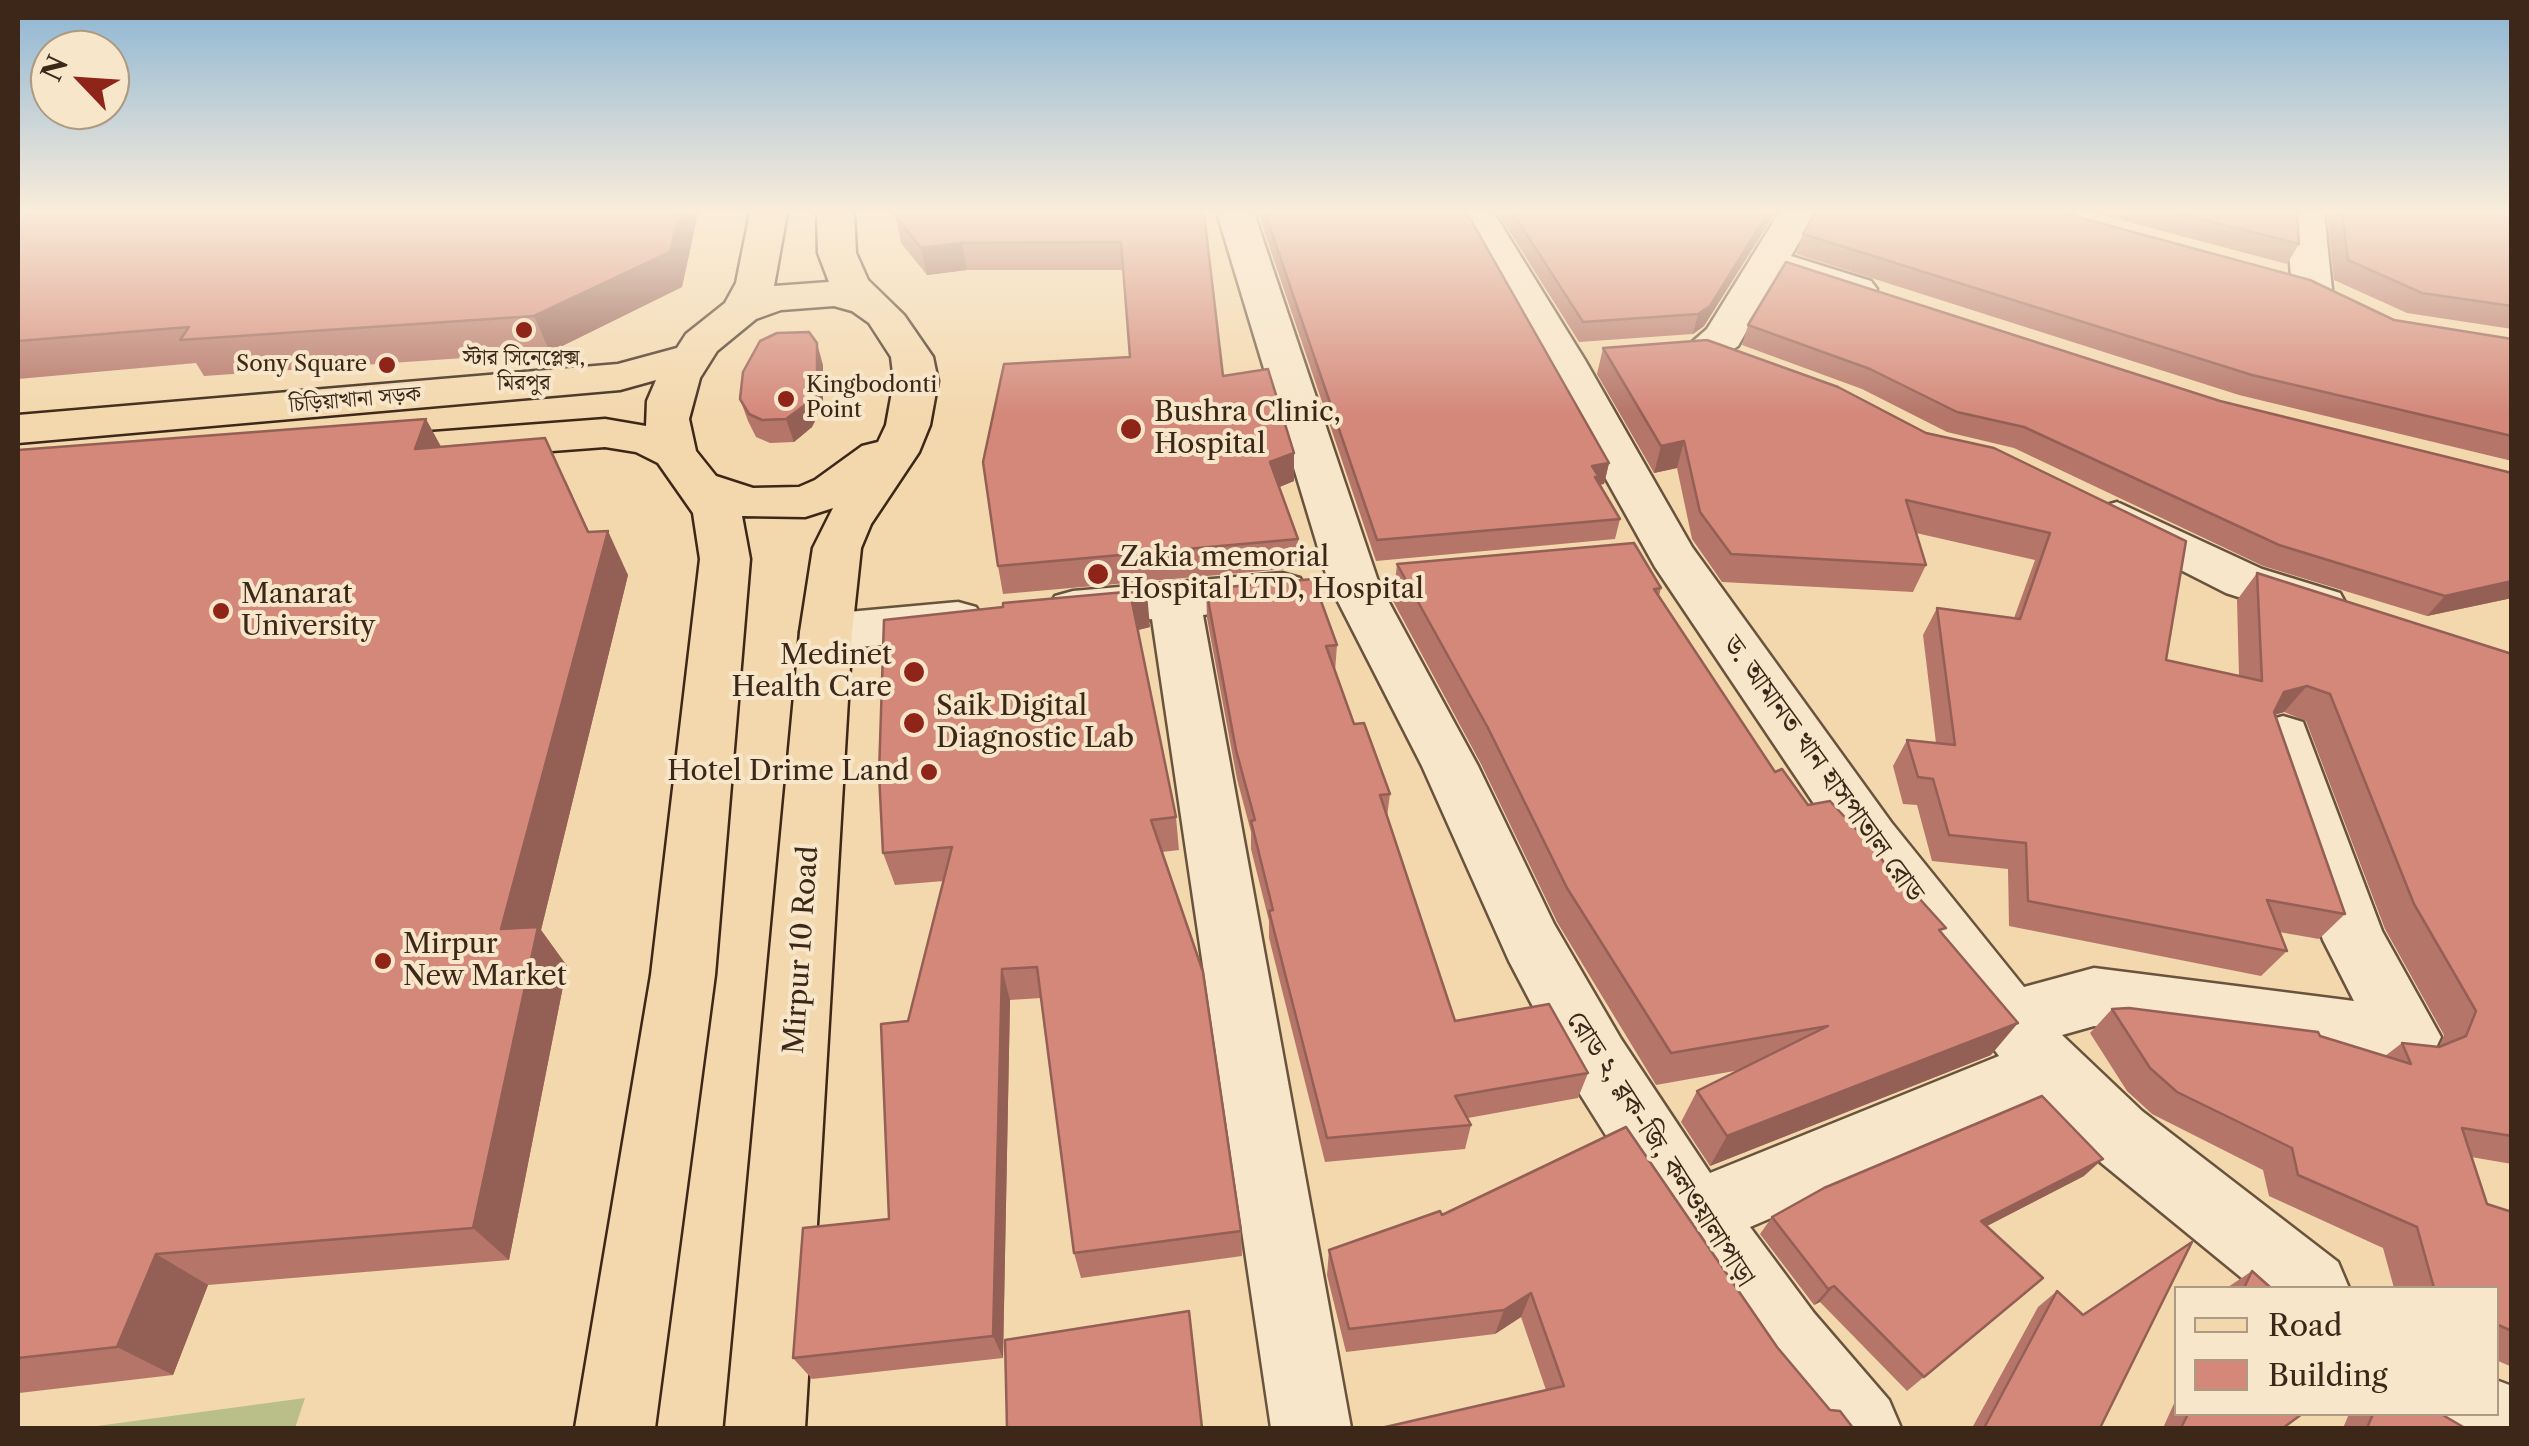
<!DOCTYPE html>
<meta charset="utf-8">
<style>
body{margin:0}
#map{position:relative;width:2529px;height:1446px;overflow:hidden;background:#f3d8ad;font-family:"Libre Caslon Text",serif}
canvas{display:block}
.frame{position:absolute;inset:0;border:20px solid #3c2718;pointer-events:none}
.legend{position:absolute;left:2174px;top:1286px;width:325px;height:130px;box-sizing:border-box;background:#f7e6ca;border:2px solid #ac9a83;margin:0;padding:12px 18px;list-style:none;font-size:30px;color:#3c2718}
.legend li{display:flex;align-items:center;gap:20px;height:50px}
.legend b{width:50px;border:2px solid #ac9a83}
.north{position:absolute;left:30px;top:30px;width:100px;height:100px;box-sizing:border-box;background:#f7e6ca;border:2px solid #ac9a83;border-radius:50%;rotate:295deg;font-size:28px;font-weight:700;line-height:40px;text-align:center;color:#3c2718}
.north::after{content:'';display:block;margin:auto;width:35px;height:45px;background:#8f2418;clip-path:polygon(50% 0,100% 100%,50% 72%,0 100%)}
</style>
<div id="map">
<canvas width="2529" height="1446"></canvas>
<div class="frame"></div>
<ul class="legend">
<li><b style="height:12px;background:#f3d8ad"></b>Road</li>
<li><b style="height:28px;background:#d3887a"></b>Building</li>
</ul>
<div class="north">N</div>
</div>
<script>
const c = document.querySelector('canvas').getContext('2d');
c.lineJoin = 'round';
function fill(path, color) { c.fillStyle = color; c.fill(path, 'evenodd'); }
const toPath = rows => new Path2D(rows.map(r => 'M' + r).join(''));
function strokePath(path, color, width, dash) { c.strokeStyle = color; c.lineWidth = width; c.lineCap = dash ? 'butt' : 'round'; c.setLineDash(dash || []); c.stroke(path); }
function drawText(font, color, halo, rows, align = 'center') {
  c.font = font + ' "Libre Caslon Text","Noto Serif Bengali",serif'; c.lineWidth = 8; c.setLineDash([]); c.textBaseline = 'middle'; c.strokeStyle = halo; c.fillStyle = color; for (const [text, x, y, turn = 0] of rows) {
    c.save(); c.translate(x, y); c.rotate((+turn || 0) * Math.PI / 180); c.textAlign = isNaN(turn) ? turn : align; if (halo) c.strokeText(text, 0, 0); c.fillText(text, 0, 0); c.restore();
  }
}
const green = toPath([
 [305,1398,295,1428,82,1428]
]);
const minor = toPath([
 [1217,213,1254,213,1379,584,1478,766,1554,924,1621,1039,1710,1173,1999,1056,1849,856,1655,567,1458,213,1494,213,1585,360,1692,547,1891,822,2024,987,2094,968,2354,1001,2323,940,2255,737,2263,722,2283,716,2303,722,2382,931,2441,1037,2431,1058,2408,1067,2094,1026,2062,1035,2142,1111,2338,1262,2349,1288,2254,1288,2094,1157,2039,1104,1750,1227,1814,1313,1889,1400,1901,1428,1810,1428,1760,1367,1671,1239,1573,1083,1509,961,1422,766,1329,584,1217,213],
 [1779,213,1816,213,1791,256,1871,281,1877,289,1871,297,1857,301,1778,277,1738,346,1719,359,1704,363,1689,359,1683,350,1707,329,1779,213],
 [2286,213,2324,213,2332,289,2326,297,2312,301,2298,297,2292,289,2286,213],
 [2117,502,2262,569,2340,593,2347,606,2340,619,2322,624,2226,593,2100,529,2093,518,2100,507,2117,502],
 [1282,573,1300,578,1307,590,1300,602,1203,615,1351,1428,1271,1428,1152,619,1073,627,1055,622,1047,609,1055,596,1073,591,1282,573],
 [958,602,976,607,984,620,976,633,958,638,826,650,808,645,800,632,808,619,826,614,958,602],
 [2496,1380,2512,1386,2512,1428,2451,1428,2445,1414,2496,1414,2496,1380]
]);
const major = toPath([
 [750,213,787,213,774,286,829,282,818,253,817,213,854,213,856,253,868,280,904,315,933,357,938,381,930,425,919,452,871,524,861,548,852,632,805,1428,725,1428,800,632,813,548,833,508,805,517,742,516,750,559,715,975,655,1428,575,1428,651,975,700,559,693,513,658,463,636,452,605,447,367,465,351,461,344,451,351,441,367,437,605,419,646,426,647,401,656,380,620,390,18,443,18,415,618,364,677,348,686,334,725,303,736,283,750,213],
 [834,306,852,311,869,323,891,357,894,381,886,425,878,442,862,446,815,480,799,487,753,488,716,476,696,451,689,419,700,378,717,351,756,319,781,310,834,306]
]);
const wall = toPath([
 [18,213,698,213,682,287,550,352,204,376,196,363,18,379],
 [895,213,1204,213,1223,376,1294,453,1294,481,1279,487,1298,539,1297,568,1003,594,998,566,1130,357,1123,270,967,270,927,275,901,243],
 [1258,213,1467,213,1609,463,1604,484,1599,485,1620,519,1615,539,1376,561],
 [1498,213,1775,213,1704,326,1693,334,1579,342],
 [2094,213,2297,213,2299,244,2287,264],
 [2327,213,2512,213,2512,329,2407,313,2334,280],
 [1803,234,2394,320,2512,339,2512,461,2239,395,1796,254],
 [1748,325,2220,401,2512,473,2512,598,2427,616,2263,566,2014,448,1947,432,1862,389,1742,345],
 [1603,348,1926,433,1994,448,2166,660,2239,676,2237,600,2257,573,2512,654,2512,1164,2471,1157,2487,1204,2512,1212,2512,1367,2496,1360,2496,1288,2394,1288,2383,1248,2269,1196,2263,1170,2152,1114,2127,1091,2090,1033,2112,1009,2320,1036,2385,1056,2402,1043,2439,1047,2444,1035,2385,929,2306,721,2284,712,2275,715,2345,914,2319,939,2279,932,2287,951,2261,976,2009,926,2008,869,1932,861,1917,805,1903,804,1893,766,1907,740,1936,743,1923,635,1937,608,2014,618,2035,560,1916,533,1926,565,1913,592,1722,582,1692,539,1677,468,1654,473,1597,374],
 [823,365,823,405,812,427,794,442,770,443,756,437,748,421,740,399],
 [441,446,566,481,589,532,628,575,541,930,567,966,509,1260,208,1285,173,1375,19,1393,18,1395,18,450],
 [1397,564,1661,588,1659,596,1775,772,1808,805,1894,878,1942,934,1991,1055,1710,1166,1681,1122,1697,1091,1740,1070,1656,1085,1557,922,1481,764,1393,601],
 [1206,589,1337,645,1335,672,1354,724,1390,794,1387,817,1455,1021,1588,1073,1578,1098,1468,1118,1471,1125,1465,1149,1325,1162,1269,938,1269,921,1251,849,1251,832,1237,779,1207,618],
 [884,620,1150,627,1138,630,1176,817,1179,850,1162,852,1241,1231,1242,1256,1081,1278,1074,1253,1041,998,1010,1000,1003,1358,812,1379,793,1358,889,1219,908,1021,944,881,895,885,883,853],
 [2084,1176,1986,1226,2043,1278,1907,1391,1820,1302,1814,1305,1760,1234,1772,1217],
 [1442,1215,1777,1347,1546,1390,1521,1317,1495,1334,1346,1352,1327,1275,1329,1250],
 [2252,1271,2271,1288,2227,1288,2228,1287],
 [2057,1291,2100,1428,1972,1428,2038,1307],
 [2176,1399,2176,1414,2302,1414,2283,1428,2163,1428],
 [2349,1414,2441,1414,2465,1428,2343,1428]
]);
const shadedWall = toPath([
 [679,213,698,213,682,287,550,352,534,316],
 [1768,213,1775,213,1704,326,1693,334,1698,314],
 [962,243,967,270,927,275,921,248],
 [817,343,823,365,823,405,812,427,794,442,786,419],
 [426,419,450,463,415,449],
 [545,438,601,557,608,531,628,575,541,930,567,966,509,1260,473,1228],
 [1684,441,1677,468,1654,473,1661,446],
 [1294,453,1294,481,1270,491,1270,462],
 [1609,463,1604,484,1597,485,1592,466],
 [2512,581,2512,598,2427,616,2445,596],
 [1147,593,1150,627,1134,631,1131,597],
 [2307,686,2284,712,2262,718,2284,692],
 [1002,969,1010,1000,1003,1358,993,1336],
 [2018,1023,1991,1055,1710,1166,1727,1136],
 [2103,1159,2084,1176,1964,1238,1981,1221],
 [156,1254,208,1285,173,1375,117,1347],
 [1834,1286,1820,1302,1814,1305,1828,1289],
 [1531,1293,1521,1317,1495,1334,1504,1310]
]);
const building = toPath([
 [42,213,679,213,670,252,534,316,180,340,189,327,18,341,18,214,42,213],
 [895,213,1204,213,1223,376,1268,369,1294,453,1270,462,1298,539,998,566,983,462,1004,364,1130,357,1121,242,962,243,921,248,895,216,895,213],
 [1265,213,1467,213,1609,463,1592,466,1599,477,1595,477,1620,519,1377,540,1265,213],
 [1513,213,1768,213,1710,306,1698,314,1583,322,1513,213],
 [1815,213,2063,213,2310,280,2394,320,2512,339,2512,436,2252,375,1803,234,1815,213],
 [2179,213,2297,213,2299,244,2179,213],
 [2342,213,2512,213,2512,306,2422,293,2348,260,2342,213],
 [1786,262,2220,401,2512,473,2512,581,2445,596,2279,545,2024,427,1957,412,1870,369,1748,325,1786,262],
 [809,332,817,343,817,382,805,405,786,419,762,420,749,414,740,399,743,372,760,341,777,333,809,332],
 [1707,340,1838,387,1926,433,1994,448,2186,541,2166,660,2262,681,2257,573,2512,654,2512,1136,2462,1128,2487,1204,2512,1212,2512,1331,2496,1324,2496,1288,2434,1288,2417,1227,2298,1175,2292,1148,2177,1092,2150,1068,2112,1009,2129,1008,2318,1032,2320,1036,2411,1064,2402,1043,2439,1047,2466,1036,2476,1011,2414,904,2330,694,2307,686,2284,692,2274,712,2345,914,2267,900,2287,951,2028,901,2026,843,1949,835,1933,779,1918,777,1907,740,1955,745,1937,608,2020,619,2050,533,1906,500,1926,565,1731,554,1700,512,1684,441,1661,446,1603,348,1707,340],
 [426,419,415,449,545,438,588,532,608,531,501,929,538,927,473,1228,156,1254,117,1347,18,1358,18,450,426,419],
 [1634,543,1661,588,1654,589,1775,772,1782,769,1808,805,1830,801,1877,852,1894,878,1899,876,1946,928,1939,930,2018,1023,1727,1136,1697,1091,1828,1026,1671,1053,1567,888,1488,728,1397,564,1634,543],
 [1313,579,1337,645,1326,646,1354,724,1364,723,1390,794,1380,795,1455,1021,1549,1004,1588,1073,1455,1096,1471,1125,1327,1138,1269,911,1273,910,1251,821,1255,820,1236,750,1206,589,1313,579],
 [1147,590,1147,593,1131,597,1176,817,1151,820,1203,972,1241,1231,1074,1253,1037,967,1002,969,993,1336,793,1358,803,1228,889,1219,881,1024,908,1021,952,847,883,853,879,774,884,620,1003,607,1003,603,1147,590],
 [2042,1096,2103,1159,1981,1221,2043,1278,1924,1377,1834,1286,1828,1289,1772,1217,1824,1188,2042,1096],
 [1626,1127,1777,1347,1830,1410,1840,1411,1853,1428,1381,1428,1564,1386,1531,1293,1504,1310,1349,1329,1329,1250,1440,1211,1442,1215,1626,1127],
 [2192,1242,2100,1428,1984,1428,2057,1291,2083,1315,2192,1242],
 [2252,1271,2271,1288,2244,1288,2252,1271],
 [1189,1311,1202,1428,1007,1428,1005,1340,1189,1311],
 [2188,1414,2302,1414,2283,1428,2181,1428,2188,1414],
 [2373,1414,2441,1414,2465,1428,2367,1428,2373,1414]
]);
const markers = [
 [524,330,10,"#8f2418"],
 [387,365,10,"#8f2418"],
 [786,399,10,"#8f2418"],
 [1131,429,12,"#8f2418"],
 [1098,574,12,"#8f2418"],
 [221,611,10,"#8f2418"],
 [914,672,12,"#8f2418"],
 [914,723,12,"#8f2418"],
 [929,772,10,"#8f2418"],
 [383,961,10,"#8f2418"]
];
const farPoinames = [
 ["স্টার সিনেপ্লেক্স,",524,359],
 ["মিরপুর",524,384],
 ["Sony Square",367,365,"right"],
 ["Kingbodonti",806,386,"left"],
 ["Point",806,411,"left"]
];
const farStreetnames = [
 ["চিড়িয়াখানা সড়ক",355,400,-5]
];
const poiNames = [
 ["Bushra Clinic,",1154,413],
 ["Hospital",1154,445],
 ["Zakia memorial",1120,558],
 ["Hospital LTD, Hospital",1120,590],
 ["Manarat",241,595],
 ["University",241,627],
 ["Medinet",892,656,"right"],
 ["Health Care",892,688,"right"],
 ["Saik Digital",936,707],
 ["Diagnostic Lab",936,739],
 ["Hotel Drime Land",909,772,"right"],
 ["Mirpur",403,945],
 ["New Market",403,977]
];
const streetNames = [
 ["ড. আমানত খান হাসপাতাল রোড",1823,769,54],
 ["Mirpur 10 Road",802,950,-86],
 ["রোড ২, ব্লক-জি, কলওয়ালাপাড়া",1660,1149,57]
];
fill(green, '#babf8a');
strokePath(minor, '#6a533d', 5);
strokePath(major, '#3c2718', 5);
fill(minor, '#f7e6ca');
fill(major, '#f3d8ad');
fill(wall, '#b57569');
fill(shadedWall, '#945f55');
fill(building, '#d3887a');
strokePath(building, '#945f55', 2.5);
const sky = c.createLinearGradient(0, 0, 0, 415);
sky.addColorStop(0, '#8cb5d4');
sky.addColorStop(0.51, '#faedda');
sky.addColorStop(1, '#faedda00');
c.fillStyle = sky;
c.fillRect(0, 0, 2529, 415);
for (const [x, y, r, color] of markers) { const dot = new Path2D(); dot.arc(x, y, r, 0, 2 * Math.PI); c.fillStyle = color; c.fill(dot); strokePath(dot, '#f7e6ca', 4); }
drawText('22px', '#3c2718', '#f7e6ca', farPoinames);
drawText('22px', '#3c2718', '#f7e6ca', farStreetnames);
drawText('28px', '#3c2718', '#f7e6ca', poiNames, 'left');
drawText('28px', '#3c2718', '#f7e6ca', streetNames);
</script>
